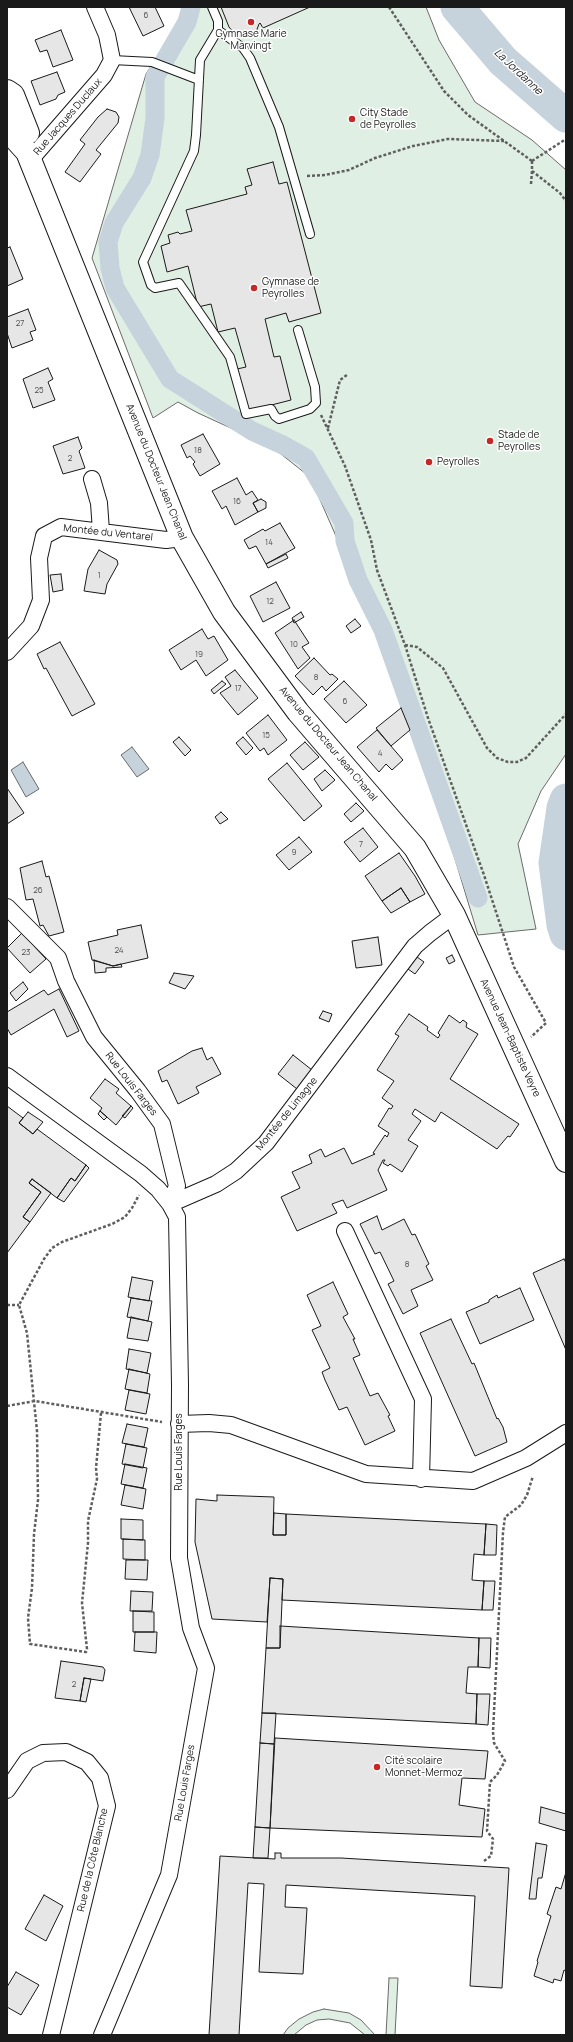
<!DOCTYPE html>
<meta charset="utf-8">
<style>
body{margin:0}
#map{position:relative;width:573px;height:2042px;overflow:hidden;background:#fff;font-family:Manrope,sans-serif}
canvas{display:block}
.frame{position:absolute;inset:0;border:8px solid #1a1a1a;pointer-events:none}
</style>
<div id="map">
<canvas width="573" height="2042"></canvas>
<div class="frame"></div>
</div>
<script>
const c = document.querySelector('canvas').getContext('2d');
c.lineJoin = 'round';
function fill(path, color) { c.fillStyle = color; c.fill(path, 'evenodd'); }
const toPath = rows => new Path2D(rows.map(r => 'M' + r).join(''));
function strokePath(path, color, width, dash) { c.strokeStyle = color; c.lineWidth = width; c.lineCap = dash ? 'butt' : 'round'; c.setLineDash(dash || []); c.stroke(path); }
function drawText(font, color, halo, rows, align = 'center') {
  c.font = font + ' Manrope,sans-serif'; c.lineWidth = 3; c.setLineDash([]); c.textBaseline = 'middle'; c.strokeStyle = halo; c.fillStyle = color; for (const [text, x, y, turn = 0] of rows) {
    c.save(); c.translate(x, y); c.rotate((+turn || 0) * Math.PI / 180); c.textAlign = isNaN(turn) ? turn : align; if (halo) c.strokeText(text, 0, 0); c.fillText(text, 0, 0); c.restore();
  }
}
const green = toPath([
 [183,7,426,7,439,40,475,102,532,140,566,170,566,754,541,791,518,844,536,929,478,935,445,826,372,618,310,477,272,447,198,413,178,402,153,418,92,258,146,74,184,13,183,7],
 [389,1978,398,1978,395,2035,386,2035,389,1978],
 [324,2009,349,2013,361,2020,375,2035,365,2035,350,2023,329,2019,317,2020,306,2025,294,2035,283,2035,288,2028,299,2019,313,2012,324,2009]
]);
const water = toPath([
 [132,747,149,769,137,777,121,755,132,747],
 [23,762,39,789,26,797,11,770,23,762]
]);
const canal = toPath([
 [191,7,187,22,155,77,155,118,150,155,142,178,114,223,108,242,110,268,115,288,170,379,252,431,283,445,306,458,344,523,345,541,358,580,383,630,478,898]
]);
const river = toPath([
 [457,7,503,61,566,116],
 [566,800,563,808,555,863,563,925,566,934]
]);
const building = toPath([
 [129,7,155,7,164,26,143,36,129,7],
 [221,7,310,7,263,28,260,23,259,24,256,32,249,35,245,32,241,37,235,34,229,27,221,7],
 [61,30,73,60,53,67,47,50,40,52,35,40,61,30],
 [57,72,65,92,58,95,56,99,40,105,31,81,57,72],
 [107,109,116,112,119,117,118,123,96,150,101,154,80,182,65,172,85,144,80,140,98,117,107,109],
 [273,162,279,184,287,182,321,313,289,322,286,313,265,319,274,357,280,356,291,400,248,411,237,369,246,367,235,328,218,332,211,304,198,307,188,266,167,272,161,246,170,243,168,235,178,232,180,234,192,231,186,210,247,194,245,187,252,185,247,169,273,162],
 [10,247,23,279,7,286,7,248,10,247],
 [28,309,36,330,30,332,33,340,12,348,7,333,7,317,28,309],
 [48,368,53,379,48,382,55,400,33,408,23,379,48,368],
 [203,434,220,464,200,476,193,464,195,462,190,456,187,458,181,445,203,434],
 [78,437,82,448,79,451,85,468,63,474,53,446,78,437],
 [237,478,246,495,252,491,258,500,253,503,258,512,235,525,226,506,222,509,212,491,237,478],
 [261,499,266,502,266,508,258,512,253,503,261,499],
 [280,523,295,548,266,564,256,546,249,549,244,540,263,529,265,531,280,523],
 [99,550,117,560,118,564,107,584,105,594,84,591,88,569,99,550],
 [286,554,288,558,268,568,266,564,286,554],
 [61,574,63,590,53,592,50,575,61,574],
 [276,582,290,608,263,622,250,596,276,582],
 [301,612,304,617,294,623,292,618,301,612],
 [355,619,361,626,351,633,346,626,355,619],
 [294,620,309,643,302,647,310,658,298,669,275,633,294,620],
 [202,629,208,639,214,636,228,660,206,676,196,660,181,670,169,650,202,629],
 [60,642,95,704,72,716,46,668,44,669,37,654,60,642],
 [314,658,330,675,332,674,338,679,326,691,322,686,313,695,295,676,314,658],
 [235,670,258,698,238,715,220,693,231,686,225,677,235,670],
 [222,681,226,684,214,694,211,690,222,681],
 [344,681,367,705,346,723,324,699,344,681],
 [401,708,410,730,391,746,376,728,401,708],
 [268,715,287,740,268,755,264,748,260,751,246,733,268,715],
 [377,730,403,760,392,770,386,764,379,772,357,747,377,730],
 [179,737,191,750,185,756,173,742,179,737],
 [243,737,253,748,246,755,236,743,243,737],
 [305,742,319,757,303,770,290,755,305,742],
 [287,763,322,806,304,821,268,779,287,763],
 [325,770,335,780,322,791,314,779,325,770],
 [7,788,24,813,7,824,7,788],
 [356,803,364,811,351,822,344,814,356,803],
 [221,812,228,819,220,824,215,817,221,812],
 [363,828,378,847,360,862,344,842,363,828],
 [299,837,312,852,289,870,276,855,299,837],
 [399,853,415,876,425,894,410,902,401,888,382,901,365,876,399,853],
 [42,861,46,877,49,876,64,932,49,936,43,925,40,926,33,899,26,900,20,868,42,861],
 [401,888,410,902,391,913,382,901,401,888],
 [141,925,148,958,113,966,92,960,88,942,118,935,117,930,141,925],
 [22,933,46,959,30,973,7,948,22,933],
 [378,937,382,965,356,968,352,941,378,937],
 [452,955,455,961,449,964,446,958,452,955],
 [417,957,424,962,415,974,408,969,417,957],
 [94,960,113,966,121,964,122,967,106,968,106,972,95,973,94,960],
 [174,973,194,976,185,989,169,983,174,973],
 [23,982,28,989,16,1001,10,993,23,982],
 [59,989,79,1031,67,1037,54,1009,11,1035,7,1028,7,1012,44,990,48,995,59,989],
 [323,1011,332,1014,329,1022,319,1018,323,1011],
 [409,1014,428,1027,427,1030,438,1038,440,1035,438,1033,449,1015,460,1023,463,1020,467,1023,466,1027,478,1034,450,1079,519,1124,510,1137,508,1136,497,1149,441,1112,435,1122,415,1109,412,1114,421,1121,408,1140,418,1146,402,1172,390,1164,388,1166,383,1163,385,1160,383,1160,378,1170,387,1190,347,1208,343,1200,332,1204,337,1213,297,1231,281,1197,300,1188,292,1172,312,1163,309,1155,321,1149,325,1157,344,1148,352,1164,375,1154,373,1153,385,1135,387,1137,389,1133,378,1126,389,1108,391,1109,393,1106,382,1098,394,1081,377,1070,399,1036,395,1034,409,1014],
 [202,1048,207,1060,212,1057,221,1074,196,1087,199,1093,178,1104,167,1080,162,1082,158,1071,192,1051,202,1048],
 [293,1055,312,1070,297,1089,278,1074,293,1055],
 [105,1079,119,1089,116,1093,131,1106,116,1125,100,1111,102,1108,90,1098,105,1079],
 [7,1106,23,1118,19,1123,33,1134,37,1129,86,1165,75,1181,71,1178,57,1198,32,1179,29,1183,41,1192,23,1217,30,1222,7,1253,7,1106],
 [131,1106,133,1108,125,1118,122,1116,131,1106],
 [100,1111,107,1117,104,1120,98,1114,100,1111],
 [28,1112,43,1122,33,1134,19,1123,28,1112],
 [86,1165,89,1168,64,1202,57,1198,71,1178,75,1181,86,1165],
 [32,1179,51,1193,30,1222,23,1217,41,1192,29,1183,32,1179],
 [377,1216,382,1230,404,1219,412,1235,415,1234,429,1264,426,1266,433,1280,411,1290,418,1306,403,1314,388,1284,394,1281,380,1252,375,1254,360,1224,377,1216],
 [564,1259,566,1263,566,1350,533,1273,564,1259],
 [132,1277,153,1281,149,1301,128,1297,132,1277],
 [333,1282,348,1314,343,1317,355,1339,353,1339,360,1355,353,1358,370,1396,378,1393,390,1415,388,1416,395,1431,365,1445,347,1407,339,1410,325,1380,322,1372,330,1368,312,1330,321,1326,307,1295,333,1282],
 [520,1288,534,1320,480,1344,466,1312,489,1302,489,1300,497,1295,498,1298,520,1288],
 [131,1298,152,1301,148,1321,127,1317,131,1298],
 [131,1317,152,1322,148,1341,127,1338,131,1317],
 [451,1319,472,1364,474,1363,497,1419,498,1418,503,1427,507,1442,475,1456,420,1333,451,1319],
 [129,1349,151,1353,147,1373,126,1369,129,1349],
 [129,1369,150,1374,147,1393,125,1389,129,1369],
 [129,1390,150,1394,146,1414,125,1410,129,1390],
 [127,1424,148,1428,144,1447,122,1443,127,1424],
 [126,1444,147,1448,143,1468,122,1464,126,1444],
 [125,1464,147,1468,143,1488,121,1484,125,1464],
 [125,1485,146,1489,143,1509,121,1505,125,1485],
 [217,1495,274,1497,273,1535,286,1535,286,1514,486,1524,484,1555,474,1554,472,1580,484,1581,482,1610,282,1600,283,1579,270,1578,267,1622,212,1619,195,1542,196,1499,217,1501,217,1495],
 [274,1513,286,1514,286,1535,273,1535,274,1513],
 [121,1519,143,1520,143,1540,121,1539,121,1519],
 [486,1524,497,1525,496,1555,484,1555,486,1524],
 [123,1539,145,1540,145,1560,123,1559,123,1539],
 [126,1560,148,1560,147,1580,125,1579,126,1560],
 [270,1578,283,1579,280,1648,266,1648,270,1578],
 [484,1581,495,1581,493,1610,482,1610,484,1581],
 [131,1591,153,1592,152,1611,130,1611,131,1591],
 [133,1611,154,1612,154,1632,133,1632,133,1611],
 [280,1626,479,1638,478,1667,468,1667,466,1693,477,1694,476,1724,262,1713,266,1648,280,1648,280,1626],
 [135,1632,157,1632,156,1653,134,1651,135,1632],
 [479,1638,491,1638,490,1668,478,1667,479,1638],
 [61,1661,103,1667,105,1670,103,1681,84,1678,80,1701,55,1698,61,1661],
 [84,1678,91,1679,86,1702,80,1701,84,1678],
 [477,1694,490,1694,488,1725,476,1724,477,1694],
 [262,1713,276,1713,274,1744,260,1743,262,1713],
 [275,1738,488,1751,485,1779,462,1778,459,1805,485,1809,482,1837,270,1828,275,1738],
 [260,1743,274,1744,270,1828,255,1827,260,1743],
 [541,1807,566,1814,566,1831,539,1823,541,1807],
 [255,1827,270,1828,268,1858,253,1858,255,1827],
 [536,1843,547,1845,542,1878,538,1878,536,1899,529,1899,536,1843],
 [275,1853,281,1853,281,1858,341,1858,509,1868,502,1988,470,1986,475,1896,286,1885,285,1907,307,1908,303,1974,259,1972,264,1884,248,1883,239,2035,209,2035,220,1856,275,1859,275,1853],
 [566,1872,566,1971,564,1970,561,1981,554,1979,553,1983,534,1976,538,1962,537,1961,551,1916,547,1914,556,1887,561,1889,566,1872],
 [44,1895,63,1906,46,1941,25,1929,44,1895],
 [16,1972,39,1985,21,2015,7,2007,7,1987,16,1972]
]);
const path = toPath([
 [389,7,444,91,468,115,532,161],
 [532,161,532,171,560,193,566,201],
 [532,161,566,139],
 [307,176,325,175,349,170,375,158,413,146,448,139,504,141],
 [531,184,532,171],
 [321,415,345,466,371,540,377,570,405,645,428,718,484,875,514,967,546,1023,531,1037],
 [328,428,340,380,348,374],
 [405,645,417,647,443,668,487,748,497,758,508,762,517,762,526,758,566,714],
 [7,1305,19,1305],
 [7,1406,35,1401,162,1422],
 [101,1413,96,1468,97,1479,88,1521,88,1543,82,1603,87,1649,86,1652,30,1644,28,1618,32,1588,34,1534,38,1500,37,1431,27,1333,19,1305,44,1259,52,1248,62,1242,112,1224,125,1217,132,1208,139,1195],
 [484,1861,491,1856,493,1839,487,1831,490,1782,497,1775,505,1761,494,1743,493,1732,503,1532,505,1517,521,1505,527,1495,533,1476]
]);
const service = toPath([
 [212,7,218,21,218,30,200,60,196,135,194,151,143,262,151,285,155,288,179,283,230,357,246,414,271,409,275,416,279,419,310,409,316,403,315,387,298,330],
 [218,30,243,48,250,58,279,127,310,234],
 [112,60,152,62,199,80]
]);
const minor = toPath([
 [30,160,104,75,112,60,107,35,95,7],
 [92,479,99,503,101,531],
 [7,652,31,626,41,600,39,558,44,536,61,527,166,540,182,538],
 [7,907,58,958,66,981,94,1037,138,1091,162,1124,177,1186,170,1204,177,1217,180,1385,179,1558,191,1628,206,1668,169,1875,102,2035],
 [7,1076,141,1174,158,1189,170,1204,216,1184,236,1171,266,1143,415,946,430,933,454,915],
 [345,1231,423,1399,421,1479],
 [179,1424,209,1423,231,1425,366,1474,473,1481,526,1458,566,1433],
 [7,1790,27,1761,43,1753,66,1752,87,1762,100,1778,107,1806,51,2035]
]);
const secondary = toPath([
 [7,91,13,95,28,133],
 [7,117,17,141,27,152,182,538,224,612,298,712,415,848,454,915,566,1161]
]);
const markers = [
 [251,22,4,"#c62828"],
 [352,119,4,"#c62828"],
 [254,288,4,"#c62828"],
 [490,441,4,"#c62828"],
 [429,462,4,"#c62828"],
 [377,1767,4,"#c62828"]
];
const numberNames = [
 ["6",146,16],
 ["27",20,324],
 ["25",39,391],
 ["18",198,451],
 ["2",70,459],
 ["16",237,502],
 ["14",269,543],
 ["1",99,576],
 ["12",270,602],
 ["10",294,645],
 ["19",199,655],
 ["8",316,678],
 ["17",238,689],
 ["6",345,702],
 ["15",266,736],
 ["4",380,754],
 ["7",361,845],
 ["9",294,853],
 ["26",38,891],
 ["24",119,951],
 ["23",26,953],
 ["8",407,1265],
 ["2",74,1685]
];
const poiNames = [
 ["Gymnase Marie",251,34,"center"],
 ["Marvingt",251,46,"center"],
 ["City Stade",360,113],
 ["de Peyrolles",360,125],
 ["Gymnase de",262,282],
 ["Peyrolles",262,294],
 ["Stade de",498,435],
 ["Peyrolles",498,447],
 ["Peyrolles",437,462],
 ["Cité scolaire",385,1761],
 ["Monnet-Mermoz",385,1773]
];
const streetNames = [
 ["Rue Jacques Duclaux",68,117,-49],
 ["Avenue du Docteur Jean Chanal",156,472,68],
 ["Montée du Ventarel",108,533,6],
 ["Avenue du Docteur Jean Chanal",328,744,50],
 ["Avenue Jean-Baptiste Veyre",510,1038,65],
 ["Rue Louis Farges",131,1084,52],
 ["Montée de Limagne",287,1114,-51],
 ["Rue Louis Farges",179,1452,-90],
 ["Rue Louis Farges",185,1783,-80],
 ["Rue de la Côte Blanche",93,1860,-77]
];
const waterNames = [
 ["La Jordanne",518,72,43]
];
fill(green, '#e0efe3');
strokePath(green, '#6a6a6a', 1);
fill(water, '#c6d2dc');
strokePath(water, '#6a6a6a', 1);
strokePath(canal, '#c6d2dc', 19);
strokePath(river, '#c6d2dc', 33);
fill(building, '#e6e6e6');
strokePath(building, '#1a1a1a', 1);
strokePath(service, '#1a1a1a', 10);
strokePath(minor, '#1a1a1a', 18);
strokePath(secondary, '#1a1a1a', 24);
strokePath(path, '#5f5f5f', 2.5, [3, 2]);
strokePath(service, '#fff', 8);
strokePath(minor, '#fff', 16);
strokePath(secondary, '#fff', 22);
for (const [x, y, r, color] of markers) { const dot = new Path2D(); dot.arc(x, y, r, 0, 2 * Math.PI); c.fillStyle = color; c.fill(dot); strokePath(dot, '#fff', 1.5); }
drawText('8px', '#4d4d4d', null, numberNames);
drawText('10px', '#1a1a1a', '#fff', poiNames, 'left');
drawText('10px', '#1a1a1a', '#fff', streetNames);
drawText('italic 11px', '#1a1a1a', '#fff', waterNames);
</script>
